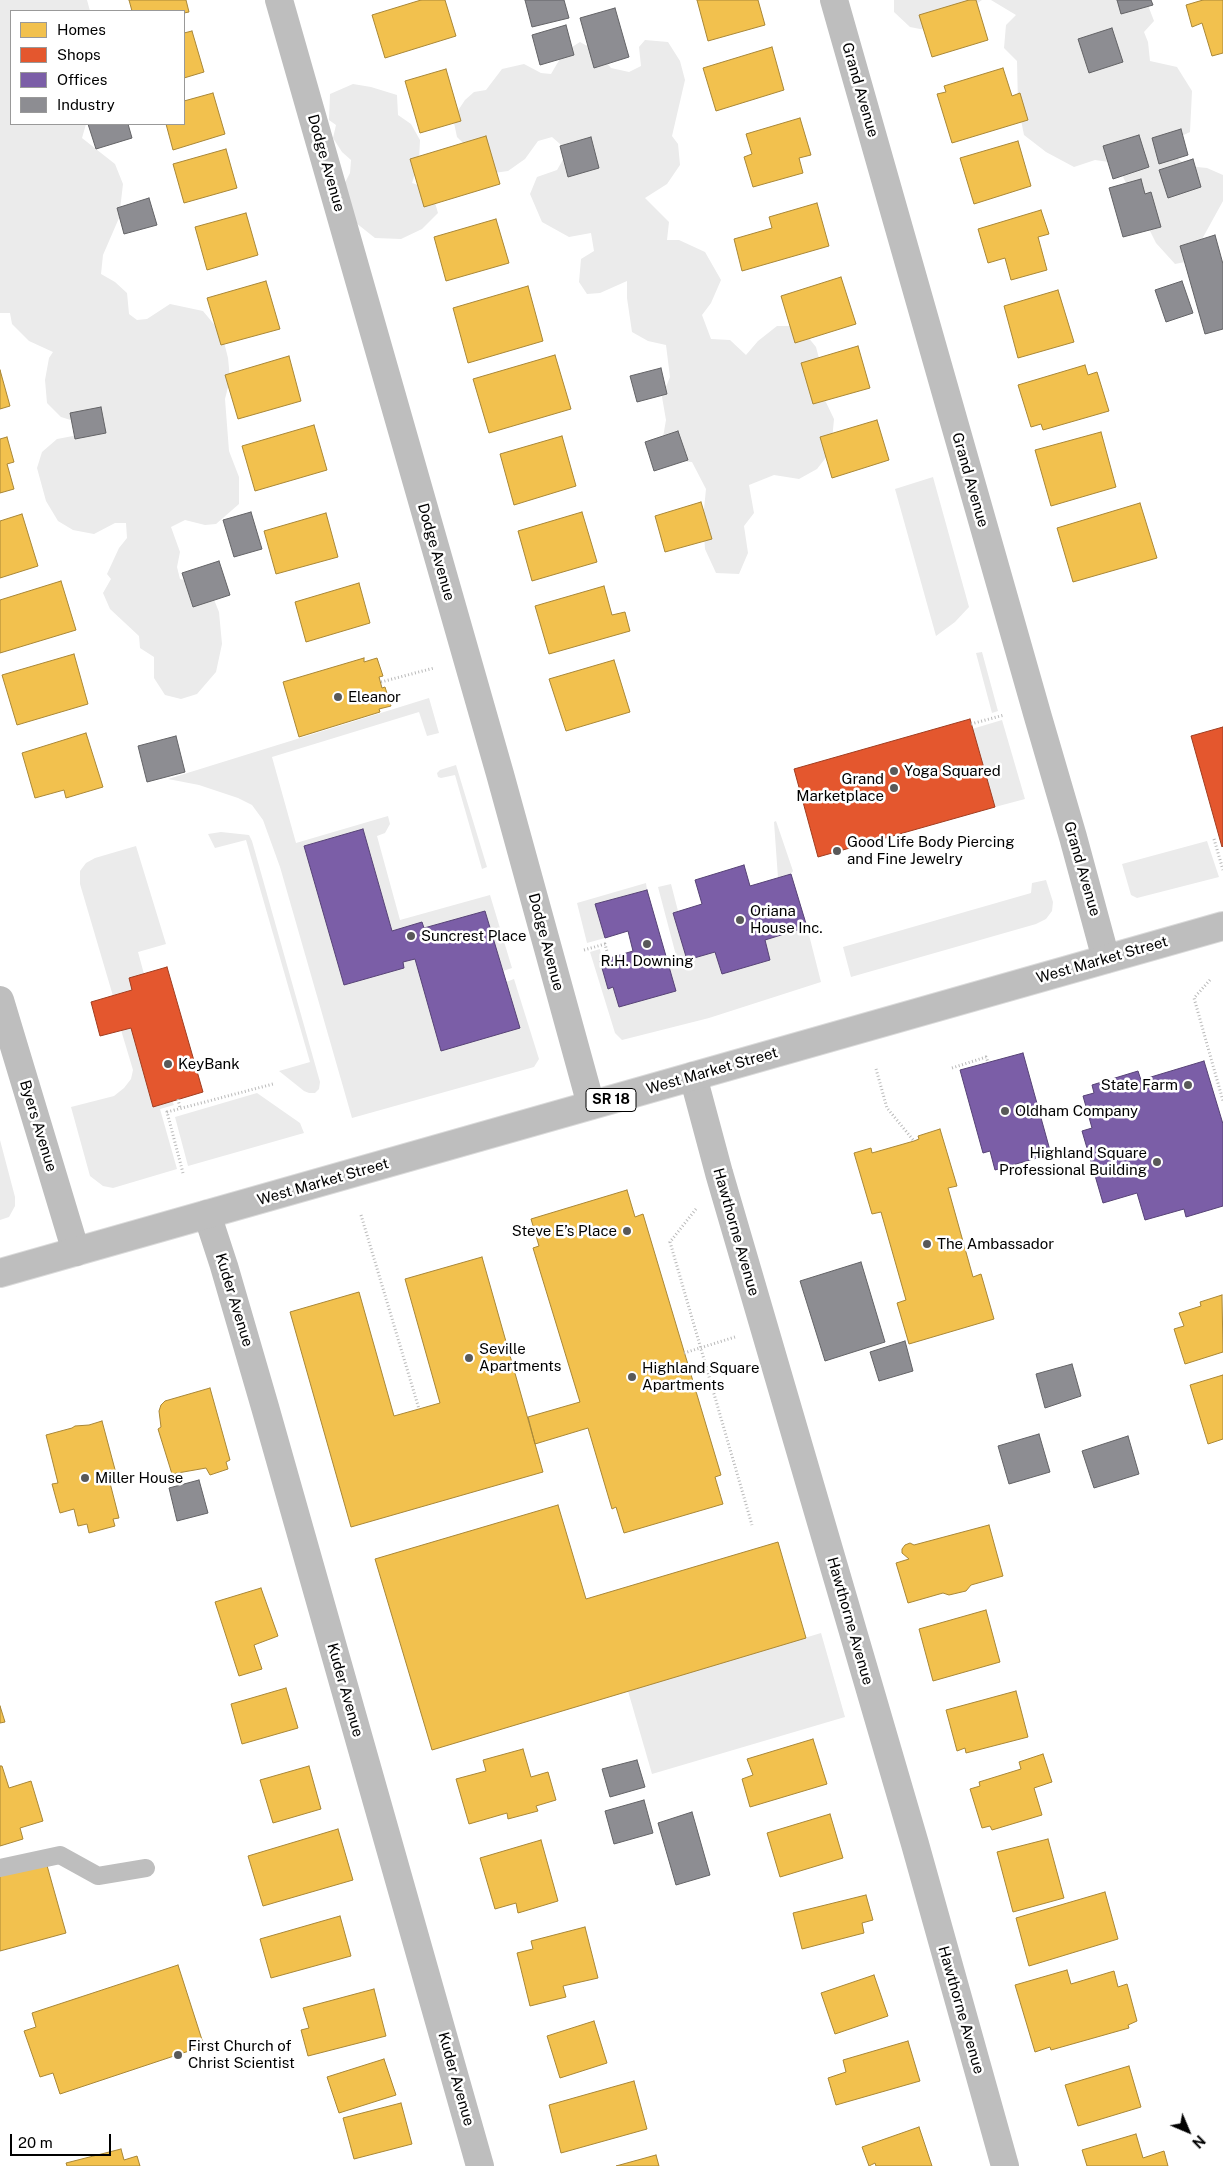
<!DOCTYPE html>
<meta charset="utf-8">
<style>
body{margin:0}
#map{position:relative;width:1223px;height:2166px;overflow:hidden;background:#fff;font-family:"Public Sans",sans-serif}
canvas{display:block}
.legend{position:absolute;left:10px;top:10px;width:175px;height:115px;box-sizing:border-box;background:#fff;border:1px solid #999;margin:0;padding:6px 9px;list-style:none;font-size:15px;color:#000}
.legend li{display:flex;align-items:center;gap:10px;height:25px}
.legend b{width:25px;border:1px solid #999}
.north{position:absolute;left:1163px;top:2106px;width:50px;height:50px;-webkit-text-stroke:4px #fff;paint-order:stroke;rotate:135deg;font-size:14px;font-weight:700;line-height:20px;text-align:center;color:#000}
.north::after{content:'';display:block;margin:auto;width:18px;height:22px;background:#000;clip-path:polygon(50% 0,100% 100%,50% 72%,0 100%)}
.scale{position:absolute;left:10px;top:2134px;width:101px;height:22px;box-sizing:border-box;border:2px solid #000;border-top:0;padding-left:6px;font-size:15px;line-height:18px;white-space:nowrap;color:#000;-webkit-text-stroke:4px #fff;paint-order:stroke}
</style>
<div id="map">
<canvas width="1223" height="2166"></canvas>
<ul class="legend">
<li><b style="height:14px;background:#f2c14e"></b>Homes</li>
<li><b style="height:14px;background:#e4572e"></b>Shops</li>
<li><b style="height:14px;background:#7b5ea7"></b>Offices</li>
<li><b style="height:14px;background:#8d8d92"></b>Industry</li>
</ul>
<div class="north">N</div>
<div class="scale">20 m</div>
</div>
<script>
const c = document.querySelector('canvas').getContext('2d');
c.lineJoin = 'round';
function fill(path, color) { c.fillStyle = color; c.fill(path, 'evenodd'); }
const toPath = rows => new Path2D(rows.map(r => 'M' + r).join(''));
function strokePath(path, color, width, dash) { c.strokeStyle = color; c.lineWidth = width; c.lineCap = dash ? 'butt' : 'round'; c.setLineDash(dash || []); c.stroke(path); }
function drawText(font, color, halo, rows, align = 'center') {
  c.font = font + ' "Public Sans",sans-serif'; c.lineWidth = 5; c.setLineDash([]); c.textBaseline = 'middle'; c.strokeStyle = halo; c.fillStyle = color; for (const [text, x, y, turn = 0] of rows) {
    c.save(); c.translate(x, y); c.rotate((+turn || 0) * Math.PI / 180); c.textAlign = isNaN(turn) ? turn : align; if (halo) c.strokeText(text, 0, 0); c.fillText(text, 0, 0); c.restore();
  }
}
const green = toPath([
 [0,0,87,0,90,11,11,11,11,124,86,124,82,138,115,164,123,184,119,218,103,255,101,274,115,282,127,293,129,314,137,320,147,319,170,304,203,311,222,334,228,358,230,379,225,399,229,451,239,477,239,504,216,524,205,525,185,520,171,527,180,552,177,567,180,579,193,582,211,592,219,612,222,644,216,672,197,694,181,699,165,695,154,678,154,657,140,648,139,636,110,609,103,593,111,579,107,574,119,548,127,538,126,523,115,523,94,534,73,530,58,521,46,501,37,468,42,452,57,439,73,436,82,430,77,422,61,417,47,403,45,380,49,358,53,352,29,341,12,324,10,313,0,313],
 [894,0,982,0,935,32,910,27,894,12],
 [991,0,1146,0,1154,21,1144,32,1148,42,1150,61,1177,67,1192,91,1190,132,1169,142,1168,149,1186,166,1207,168,1223,175,1223,201,1190,261,1175,264,1156,243,1116,163,1095,160,1074,167,1046,152,1024,135,1018,105,1017,61,1004,48,1006,25,1016,15],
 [645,40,668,42,680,61,685,80,672,136,678,144,680,165,667,184,645,198,669,222,667,240,679,240,705,252,721,280,711,303,702,315,711,339,730,340,746,355,758,341,777,326,799,326,816,347,821,366,823,396,834,419,831,451,817,469,799,479,774,475,749,485,754,513,744,526,748,553,739,574,716,573,705,549,703,519,706,489,692,462,665,460,662,443,666,420,662,397,670,377,666,345,648,341,632,332,627,298,627,281,600,293,587,294,579,282,581,259,594,251,591,233,569,237,542,222,530,194,537,177,557,170,568,151,552,137,538,141,525,159,508,171,487,174,474,154,457,137,453,118,465,100,474,92,486,90,502,69,524,64,541,73,551,74,564,52,580,42,598,52,611,68,629,72,641,66,639,47],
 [353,84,371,87,397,95,398,115,411,124,420,140,419,161,412,183,431,189,438,213,422,229,401,239,375,238,346,215,340,192,350,173,351,160,342,152,333,138,336,125,329,120,330,94],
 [933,477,969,607,955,622,936,636,895,489],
 [982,652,998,711,992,713,976,653],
 [429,698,439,733,427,736,419,712,272,757,296,843,388,816,390,824,385,833,377,836,400,920,490,895,512,968,503,971,485,911,424,928,422,922,392,931,363,829,304,846,344,985,404,968,403,962,415,959,441,1050,506,982,514,979,539,1059,534,1067,352,1118,280,867,263,820,252,805,238,798,199,785,168,779],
 [1002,720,1025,799,995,807,972,729],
 [456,765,487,867,482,869,455,775,441,778,438,777,437,773,440,770],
 [776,821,793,871,791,874,778,878,774,822],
 [221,832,249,835,252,841,320,1082,319,1089,315,1093,309,1093,304,1091,279,1071,310,1062,246,840,215,848,208,834],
 [1207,841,1219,877,1137,898,1131,895,1122,864],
 [136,846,166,944,138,952,144,974,132,990,113,996,80,884,80,871,86,863,95,858],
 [1046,880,1053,902,1052,911,1046,919,1036,924,851,977,843,947,1031,893,1032,883],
 [646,883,647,890,595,904,605,938,587,943,577,903],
 [671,884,678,911,673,913,687,960,715,952,723,974,770,960,765,940,807,927,821,982,709,1018,622,1040,615,1033,590,952,600,949,602,960,600,961,613,987,619,1007,675,991,669,966,678,963,658,887],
 [131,1028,153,1106,172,1101,174,1105,160,1109,177,1169,113,1188,103,1186,90,1176,71,1107,114,1096,124,1088,131,1079,133,1070,121,1030],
 [257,1093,300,1123,304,1133,188,1166,175,1117],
 [0,1140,15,1197,15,1206,9,1217,0,1220],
 [821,1633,845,1717,652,1774,628,1691]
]);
const homes = toPath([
 [129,0,186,0,189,12,184,13,184,11,132,11,129,0],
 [421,0,445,0,456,36,385,58,372,15,421,0],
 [697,0,758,0,765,25,708,41,697,0],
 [969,0,976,0,988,40,932,57,919,15,969,0],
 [1203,0,1223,0,1223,53,1212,56,1202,23,1192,27,1186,5,1203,0],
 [192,31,204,72,184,78,184,33,192,31],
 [772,47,784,90,716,111,703,68,772,47],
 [1003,68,1012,96,1020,93,1028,120,952,143,937,94,946,92,944,86,1003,68],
 [446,69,461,121,420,133,405,81,446,69],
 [213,93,225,134,173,150,166,124,184,124,184,101,213,93],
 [800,118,811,155,799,158,803,173,753,187,744,157,752,154,746,134,800,118],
 [486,136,500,184,424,207,410,159,486,136],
 [1018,141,1031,186,974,204,960,158,1018,141],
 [226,149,237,188,184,203,173,164,226,149],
 [817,203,829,246,742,271,734,239,772,228,769,217,817,203],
 [1041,210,1049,234,1038,237,1047,270,1011,280,1005,258,988,263,978,229,1041,210],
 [246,213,258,255,207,270,195,227,246,213],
 [496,219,509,263,446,281,434,237,496,219],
 [841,277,856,324,795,343,781,296,841,277],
 [266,281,280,329,221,345,207,298,266,281],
 [528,286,543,341,468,363,453,308,528,286],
 [1058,290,1074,342,1018,358,1004,306,1058,290],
 [858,346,870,388,813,404,801,363,858,346],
 [555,355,571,409,489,433,473,379,555,355],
 [289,356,301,401,238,419,225,375,289,356],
 [1085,365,1088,375,1097,372,1109,411,1043,430,1041,424,1031,427,1018,385,1085,365],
 [0,370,10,406,0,409,0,370],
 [877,420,889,460,832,478,820,437,877,420],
 [314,425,327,470,255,491,242,446,314,425],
 [1101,432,1116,487,1051,506,1035,450,1101,432],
 [562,436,576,486,514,505,500,454,562,436],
 [7,437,14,462,7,464,14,489,0,493,0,439,7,437],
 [701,502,712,539,665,552,655,516,701,502],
 [1140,503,1157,558,1073,582,1057,528,1140,503],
 [582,512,597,562,532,581,518,531,582,512],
 [326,513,338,557,276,574,264,531,326,513],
 [22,514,38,566,0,578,0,521,22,514],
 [61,581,76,630,0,653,0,600,61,581],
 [359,583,370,623,306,642,295,602,359,583],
 [604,586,612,615,625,612,630,631,549,654,535,606,604,586],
 [74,654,88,704,17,725,2,675,74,654],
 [364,658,364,662,377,658,383,676,379,677,382,688,385,687,391,706,379,709,380,712,299,737,283,682,364,658],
 [614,660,630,712,566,731,549,679,614,660],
 [86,733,103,787,66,798,64,790,35,798,22,753,86,733],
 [940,1129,957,1186,948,1188,973,1277,981,1274,994,1319,909,1344,897,1303,906,1300,881,1212,872,1214,854,1153,871,1148,872,1153,914,1141,919,1139,918,1136,940,1129],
 [627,1190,635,1217,643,1214,721,1475,715,1477,723,1504,624,1533,616,1507,612,1509,588,1428,535,1444,528,1417,580,1402,533,1248,539,1246,531,1219,627,1190],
 [482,1257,543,1472,351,1527,290,1312,359,1292,394,1416,419,1409,440,1403,405,1279,482,1257],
 [1222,1295,1223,1352,1185,1364,1174,1329,1184,1326,1179,1313,1201,1306,1200,1302,1222,1295],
 [1223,1375,1223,1439,1208,1444,1190,1385,1223,1375],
 [210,1388,230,1460,226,1462,228,1469,210,1475,206,1468,172,1474,158,1429,161,1427,159,1411,161,1405,165,1401,210,1388],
 [102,1421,117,1477,109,1479,119,1518,113,1519,115,1526,89,1533,87,1524,78,1526,74,1509,60,1513,52,1484,58,1483,46,1435,72,1428,75,1426,89,1425,102,1421],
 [558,1505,586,1599,778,1542,806,1638,432,1750,375,1559,558,1505],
 [989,1525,1003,1576,971,1585,966,1591,949,1595,943,1593,908,1603,896,1563,909,1559,902,1553,902,1549,905,1545,910,1543,914,1545,989,1525],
 [261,1588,278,1636,254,1645,262,1669,239,1676,215,1602,261,1588],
 [986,1610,1000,1662,933,1681,919,1629,986,1610],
 [286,1688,298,1728,242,1744,231,1704,286,1688],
 [1016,1691,1028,1737,966,1753,965,1748,957,1751,946,1710,1016,1691],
 [0,1706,5,1722,0,1723,0,1706],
 [813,1739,827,1784,750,1807,742,1779,753,1775,747,1759,813,1739],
 [523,1749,531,1777,548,1772,556,1800,536,1806,538,1811,508,1819,507,1813,469,1824,456,1779,486,1771,483,1760,523,1749],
 [1043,1754,1052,1782,1034,1788,1042,1815,992,1830,990,1826,982,1828,970,1789,980,1786,979,1782,1021,1769,1019,1762,1043,1754],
 [0,1766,2,1766,9,1788,31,1781,43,1821,20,1828,23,1839,0,1846,0,1766],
 [309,1766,321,1809,273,1823,260,1780,309,1766],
 [830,1814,843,1858,780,1877,767,1833,830,1814],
 [338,1829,353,1880,263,1906,248,1856,338,1829],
 [1048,1839,1064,1898,1013,1912,997,1852,1048,1839],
 [541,1840,558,1901,518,1913,516,1903,495,1909,480,1858,541,1840],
 [46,1862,66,1933,0,1951,0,1875,46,1862],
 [1105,1892,1118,1939,1029,1966,1016,1918,1105,1892],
 [866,1895,873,1920,862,1923,864,1933,802,1949,793,1913,866,1895],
 [340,1916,351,1956,271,1978,260,1939,340,1916],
 [585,1927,598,1978,563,1986,566,1997,530,2006,517,1953,533,1949,531,1941,585,1927],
 [178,1965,204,2046,60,2094,53,2073,40,2077,24,2031,36,2027,32,2013,178,1965],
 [1067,1970,1071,1984,1114,1971,1118,1987,1127,1984,1137,2021,1128,2025,1129,2028,1051,2050,1050,2047,1035,2052,1015,1985,1067,1970],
 [874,1975,888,2016,835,2034,821,1993,874,1975],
 [374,1989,386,2036,308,2056,301,2030,309,2028,303,2008,374,1989],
 [594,2021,607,2063,560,2078,547,2036,594,2021],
 [908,2041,920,2081,836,2105,828,2078,846,2072,843,2060,908,2041],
 [384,2059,396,2095,339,2113,327,2077,384,2059],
 [1129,2066,1141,2107,1078,2126,1065,2085,1129,2066],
 [634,2081,647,2129,561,2153,549,2105,634,2081],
 [401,2103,412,2144,354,2159,343,2118,401,2103],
 [919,2127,932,2166,876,2166,875,2163,869,2166,862,2147,919,2127],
 [1136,2134,1143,2158,1164,2151,1168,2166,1087,2166,1082,2150,1136,2134],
 [121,2149,124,2160,137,2156,140,2166,67,2166,66,2163,121,2149],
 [656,2155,659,2166,616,2166,656,2155]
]);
const shops = toPath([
 [970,719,995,807,818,857,794,769,970,719],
 [1223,727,1223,846,1222,847,1191,736,1223,727],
 [167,967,203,1092,153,1107,131,1028,100,1036,91,1002,132,990,129,978,167,967]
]);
const offices = toPath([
 [363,829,392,931,422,922,424,928,485,911,520,1028,441,1051,415,959,403,962,404,968,344,985,304,846,363,829],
 [744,865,750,886,791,874,807,927,765,940,770,960,722,974,715,952,687,960,673,913,702,904,695,880,744,865],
 [647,890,676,991,619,1007,613,987,608,989,600,961,633,951,628,931,605,938,595,904,647,890],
 [1023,1053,1051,1154,995,1170,990,1151,983,1153,960,1070,1023,1053],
 [1204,1061,1223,1124,1223,1206,1186,1217,1184,1209,1145,1220,1137,1193,1103,1203,1082,1131,1092,1128,1083,1096,1094,1093,1092,1085,1138,1071,1141,1080,1204,1061]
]);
const industry = toPath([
 [525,0,564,0,569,18,532,27,525,0],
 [1117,0,1151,0,1153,5,1121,14,1117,0],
 [615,8,629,57,594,68,580,18,615,8],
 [566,25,574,55,540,65,532,35,566,25],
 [1112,28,1123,62,1089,73,1078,39,1112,28],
 [88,124,128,124,132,138,96,149,88,124],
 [1181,129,1188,155,1159,164,1152,138,1181,129],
 [1139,135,1149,167,1113,179,1103,146,1139,135],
 [591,137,599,168,568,177,560,146,591,137],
 [1193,159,1201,187,1168,198,1159,170,1193,159],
 [1141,179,1145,194,1151,192,1161,227,1123,237,1109,188,1141,179],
 [149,198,157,225,124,234,117,208,149,198],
 [1215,235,1223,264,1223,329,1205,334,1180,246,1215,235],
 [1182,281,1193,313,1166,322,1155,290,1182,281],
 [661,368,667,394,637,402,630,376,661,368],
 [101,407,106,433,75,439,70,413,101,407],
 [678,431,688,460,654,471,645,442,678,431],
 [251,512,262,549,234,557,223,520,251,512],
 [219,561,230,595,193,607,182,573,219,561],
 [176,736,185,772,147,782,138,746,176,736],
 [861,1262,885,1342,825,1361,800,1281,861,1262],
 [905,1341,913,1371,879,1381,870,1352,905,1341],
 [1072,1364,1081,1396,1045,1408,1036,1374,1072,1364],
 [1039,1434,1050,1472,1009,1484,998,1446,1039,1434],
 [1128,1436,1139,1474,1094,1488,1082,1451,1128,1436],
 [199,1480,208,1513,177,1521,169,1488,199,1480],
 [637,1760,645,1787,610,1797,602,1769,637,1760],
 [644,1800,653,1833,614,1844,605,1811,644,1800],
 [692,1812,710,1875,676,1885,658,1823,692,1812]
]);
const path = toPath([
 [381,682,434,668],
 [971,724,1004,715],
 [1214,839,1223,870],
 [584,950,605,944,609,959],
 [1210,980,1194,998,1223,1101],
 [952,1068,986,1057,988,1062],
 [876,1069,887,1108,914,1141],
 [178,1099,180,1108],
 [183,1173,167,1112,273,1084],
 [696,1209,670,1242,752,1525],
 [361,1215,419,1409],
 [684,1353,735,1337]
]);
const lane = toPath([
 [0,1868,60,1855,98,1876,146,1868]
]);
const street = toPath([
 [279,0,500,774,591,1105],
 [834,0,1038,717,1073,837,1106,959],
 [0,1000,76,1252],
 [693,1076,719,1173,915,1844,1005,2166],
 [207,1214,224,1266,265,1407,480,2166]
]);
const primary = toPath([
 [0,1273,1223,926]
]);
const markers = [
 [338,697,5,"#595959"],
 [894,771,5,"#595959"],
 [894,788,5,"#595959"],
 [837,851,5,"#595959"],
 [740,920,5,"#595959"],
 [411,936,5,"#595959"],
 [647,944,5,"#595959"],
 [168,1064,5,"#595959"],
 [1188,1085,5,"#595959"],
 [1005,1111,5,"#595959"],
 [1157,1162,5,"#595959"],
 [627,1231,5,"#595959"],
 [927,1244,5,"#595959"],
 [469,1358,5,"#595959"],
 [632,1377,5,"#595959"],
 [85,1478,5,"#595959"],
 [178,2055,5,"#595959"]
];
const shields = [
 [611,1100,50]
];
const shieldNames = [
 ["SR 18",611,1100]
];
const streetNames = [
 ["Grand Avenue",860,90,74],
 ["Dodge Avenue",326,163,74],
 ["Grand Avenue",970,480,74],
 ["Dodge Avenue",436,552,74],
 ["Grand Avenue",1082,869,74],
 ["Dodge Avenue",546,942,75],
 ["West Market Street",1102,960,-16],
 ["West Market Street",712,1071,-16],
 ["Byers Avenue",38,1126,73],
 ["West Market Street",323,1182,-16],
 ["Hawthorne Avenue",736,1232,74],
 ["Kuder Avenue",234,1300,73],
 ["Hawthorne Avenue",850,1621,74],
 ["Kuder Avenue",345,1690,74],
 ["Hawthorne Avenue",961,2010,74],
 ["Kuder Avenue",456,2079,74]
];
const poiNames = [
 ["Eleanor",348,697],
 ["Yoga Squared",904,771],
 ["Grand",884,779,"right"],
 ["Marketplace",884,796,"right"],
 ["Good Life Body Piercing",847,842],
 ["and Fine Jewelry",847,859],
 ["Oriana",750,911],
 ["House Inc.",750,928],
 ["Suncrest Place",421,936],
 ["R.H. Downing",647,961,"center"],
 ["KeyBank",178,1064],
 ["State Farm",1178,1085,"right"],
 ["Oldham Company",1015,1111],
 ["Highland Square",1147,1153,"right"],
 ["Professional Building",1147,1170,"right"],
 ["Steve E’s Place",617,1231,"right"],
 ["The Ambassador",937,1244],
 ["Seville",479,1349],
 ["Apartments",479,1366],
 ["Highland Square",642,1368],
 ["Apartments",642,1385],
 ["Miller House",95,1478],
 ["First Church of",188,2046],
 ["Christ Scientist",188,2063]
];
fill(green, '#ebebeb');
fill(homes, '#f2c14e');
strokePath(homes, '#a98737', 1);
fill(shops, '#e4572e');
strokePath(shops, '#a03d20', 1);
fill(offices, '#7b5ea7');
strokePath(offices, '#564275', 1);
fill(industry, '#8d8d92');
strokePath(industry, '#636366', 1);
strokePath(primary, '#dbdbdb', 30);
strokePath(path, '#b9b9b9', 3, [1, 2.5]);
strokePath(lane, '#bebebe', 18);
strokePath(street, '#bebebe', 28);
strokePath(primary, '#bebebe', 28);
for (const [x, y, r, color] of markers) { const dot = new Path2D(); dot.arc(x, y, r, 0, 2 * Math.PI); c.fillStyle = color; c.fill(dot); strokePath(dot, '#fff', 2); }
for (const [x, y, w] of shields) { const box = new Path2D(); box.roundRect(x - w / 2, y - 11.5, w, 23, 4); c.fillStyle = '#fff'; c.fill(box); strokePath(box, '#000', 1); }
drawText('bold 14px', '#000', null, shieldNames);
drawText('15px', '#000', '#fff', streetNames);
drawText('15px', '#000', '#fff', poiNames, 'left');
</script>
